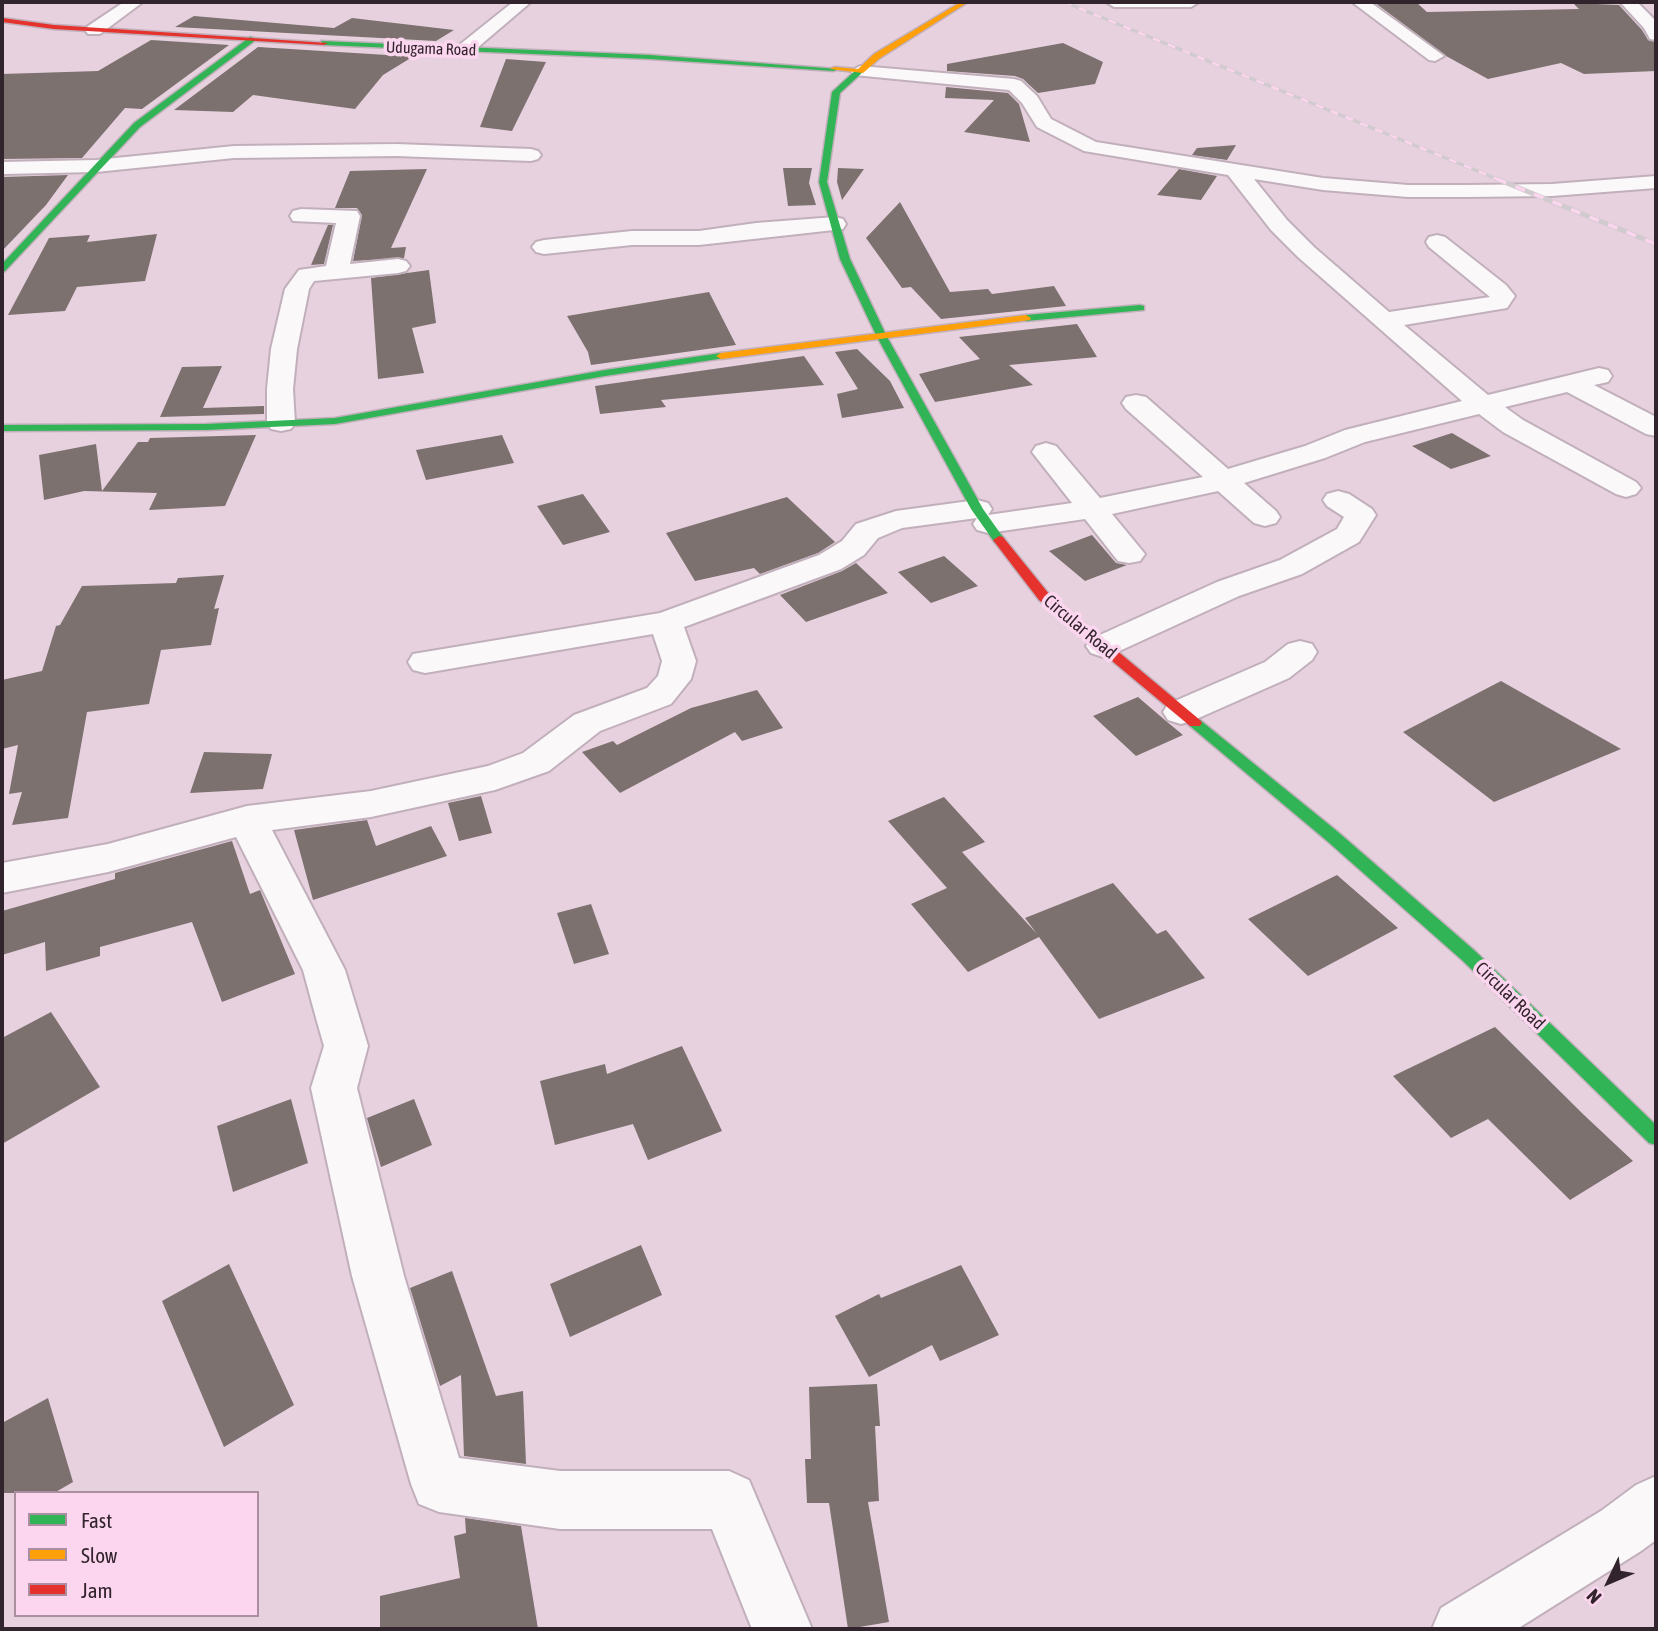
<!DOCTYPE html>
<style>
body{margin:0}
#map{position:relative;width:1658px;height:1631px;overflow:hidden;background:#e7d1df;font-family:"Asap Condensed",sans-serif}
canvas{display:block}
.frame{position:absolute;inset:0;border:4px solid #32242d;pointer-events:none}
.legend{position:absolute;left:14px;top:1491px;width:245px;height:126px;box-sizing:border-box;background:#fcd6ee;border:2px solid #ab8fa1;margin:0;padding:9px 12px;list-style:none;font-size:21px;color:#32242d}
.legend li{display:flex;align-items:center;gap:14px;height:35px}
.legend b{width:35px;border:2px solid #ab8fa1}
.north{position:absolute;left:1574px;top:1547px;width:70px;height:70px;-webkit-text-stroke:5px #fcd6ee;paint-order:stroke;rotate:226deg;font-size:19px;font-weight:700;line-height:28px;text-align:center;color:#32242d}
.north::after{content:'';display:block;margin:auto;width:24px;height:32px;background:#32242d;clip-path:polygon(50% 0,100% 100%,50% 72%,0 100%)}
</style>
<div id="map">
<canvas width="1658" height="1631"></canvas>
<div class="frame"></div>
<ul class="legend">
<li><b style="height:9px;background:#30b455"></b>Fast</li>
<li><b style="height:9px;background:#ff9f0a"></b>Slow</li>
<li><b style="height:9px;background:#e5322d"></b>Jam</li>
</ul>
<div class="north">N</div>
</div>
<script>
const c = document.querySelector('canvas').getContext('2d');
c.lineJoin = 'round';
function fill(path, color) { c.fillStyle = color; c.fill(path, 'evenodd'); }
const toPath = rows => new Path2D(rows.map(r => 'M' + r).join(''));
function strokePath(path, color, width, dash) { c.strokeStyle = color; c.lineWidth = width; c.lineCap = dash ? 'butt' : 'round'; c.setLineDash(dash || []); c.stroke(path); }
function drawText(font, color, halo, rows, align = 'center') {
  c.font = font + ' "Asap Condensed",sans-serif'; c.lineWidth = 7; c.setLineDash([]); c.textBaseline = 'middle'; c.strokeStyle = halo; c.fillStyle = color; for (const [text, x, y, turn = 0] of rows) {
    c.save(); c.translate(x, y); c.rotate((+turn || 0) * Math.PI / 180); c.textAlign = isNaN(turn) ? turn : align; if (halo) c.strokeText(text, 0, 0); c.fillText(text, 0, 0); c.restore();
  }
}
const building = toPath([
 [1374,2,1416,2,1427,12,1579,9,1573,3,1619,5,1642,30,1648,40,1656,42,1656,71,1584,74,1561,63,1488,79,1446,56],
 [194,16,334,28,352,18,454,30,436,41,175,27],
 [151,40,229,45,142,109,125,108,82,158,2,159,2,74,98,71],
 [1063,43,1103,62,1095,84,1038,93,1023,79,1015,76,947,71,947,64],
 [258,47,387,55,414,56,383,75,355,109,253,95,233,112,174,110],
 [506,59,546,62,512,131,480,127],
 [946,87,1008,93,1019,104,1030,142,964,132,994,100,945,98],
 [1236,145,1227,160,1192,155,1197,148],
 [783,168,812,168,809,183,816,205,788,206],
 [838,168,864,169,842,200,837,182],
 [427,169,391,248,406,247,404,258,353,261,362,215,357,208,335,208,350,171],
 [1179,169,1217,176,1201,200,1157,195],
 [68,175,46,205,2,251,2,177],
 [900,202,950,292,988,289,992,294,1054,286,1066,306,941,319,911,287,902,288,866,238],
 [328,225,333,225,324,264,311,265],
 [157,234,145,281,77,287,65,311,8,315,49,238,90,235,87,242],
 [429,270,436,323,412,328,424,373,378,379,371,278],
 [709,292,736,345,591,365,588,352,567,316],
 [1077,324,1097,357,1009,365,1033,385,935,402,919,374,980,359,959,337],
 [857,349,890,381,904,408,842,418,837,394,858,389,835,352],
 [804,356,824,385,661,400,666,407,600,414,595,386],
 [222,366,203,408,264,406,264,414,160,417,182,367],
 [1452,433,1491,456,1451,469,1412,446],
 [256,435,225,506,149,510,157,493,84,491,44,500,39,455,96,444,102,491,138,442,148,442,150,438],
 [502,435,514,463,426,480,416,450],
 [583,494,610,532,563,545,537,506],
 [787,497,835,542,818,553,760,574,754,568,695,581,666,533],
 [1092,535,1116,563,1127,565,1085,581,1049,551],
 [944,556,978,586,931,603,898,572],
 [856,563,888,593,806,622,780,595,842,571],
 [224,575,214,609,219,608,211,645,161,650,149,704,87,712,68,818,12,825,22,792,9,794,18,745,2,749,2,680,42,671,56,626,60,625,82,586,176,583,178,578],
 [1501,681,1621,749,1494,802,1403,732],
 [757,690,783,728,742,741,735,732,620,793,582,752,613,741,617,745,691,708],
 [1138,697,1166,721,1183,735,1136,756,1093,716],
 [204,752,272,754,263,789,190,793],
 [481,796,492,833,459,841,448,803],
 [944,797,985,842,962,852,1037,934,1025,918,1113,883,1157,934,1166,930,1205,978,1099,1019,1039,937,968,972,911,904,947,888,888,821],
 [367,820,376,846,431,826,447,856,313,900,294,830],
 [232,841,250,894,260,890,295,974,222,1002,192,922,100,947,100,956,46,971,45,942,2,955,2,911,115,879,115,873],
 [1337,875,1398,928,1308,976,1248,919],
 [591,904,609,954,574,964,557,913],
 [51,1012,100,1087,2,1144,2,1038],
 [1495,1027,1584,1115,1633,1161,1570,1200,1488,1119,1451,1138,1393,1076],
 [682,1046,722,1131,648,1160,633,1124,555,1145,540,1081,605,1064,607,1074],
 [291,1099,308,1163,233,1192,217,1126],
 [414,1099,432,1145,381,1167,367,1118],
 [641,1245,662,1295,570,1337,550,1284],
 [229,1264,294,1405,224,1447,162,1301],
 [961,1265,999,1335,940,1361,932,1345,869,1377,835,1316,879,1294,881,1298],
 [452,1271,496,1396,523,1391,526,1464,464,1456,461,1375,440,1386,410,1288],
 [877,1384,880,1426,875,1426,879,1501,868,1502,889,1622,848,1629,829,1503,807,1503,805,1459,811,1459,809,1387],
 [48,1398,73,1482,54,1493,2,1493,2,1423],
 [465,1518,521,1526,538,1629,380,1629,380,1596,460,1578,454,1536,466,1533]
]);
const street = toPath([
 [124,2,143,2,100,34,88,34,85,30,88,26,124,2],
 [513,2,531,2,470,54,458,54,455,50,458,46,513,2],
 [1106,2,1199,2,1191,7,1114,7,1106,2],
 [1352,2,1370,2,1444,56,1435,61,1429,60,1352,2],
 [1620,2,1637,2,1656,21,1656,40,1650,39,1644,28,1620,2],
 [860,66,1014,79,1021,81,1037,96,1051,119,1096,142,1323,178,1408,185,1466,185,1552,184,1656,176,1656,188,1552,196,1466,197,1408,197,1323,190,1254,179,1287,220,1314,247,1389,312,1490,297,1429,247,1426,242,1429,237,1437,235,1445,237,1506,285,1515,296,1507,308,1404,325,1488,395,1599,368,1608,370,1612,376,1608,382,1594,385,1656,417,1656,436,1646,434,1567,392,1505,407,1523,420,1636,482,1641,488,1636,494,1626,497,1616,494,1503,432,1479,414,1365,442,1325,458,1244,483,1276,511,1280,517,1276,523,1265,526,1254,523,1218,491,1112,514,1145,554,1140,561,1129,563,1118,561,1085,519,988,533,977,530,973,524,977,518,902,528,878,538,864,555,841,569,684,627,696,661,691,679,671,704,600,731,549,771,495,790,371,817,272,830,345,970,368,1046,357,1088,404,1276,459,1458,560,1471,729,1471,749,1480,812,1629,752,1629,712,1529,560,1529,439,1512,419,1504,411,1484,352,1276,311,1088,324,1046,316,1018,303,970,236,837,108,872,2,893,2,863,108,844,247,806,371,791,488,766,523,753,574,715,647,688,658,676,662,661,653,634,425,673,413,670,408,662,413,654,660,613,819,555,842,541,856,524,896,511,977,500,988,503,992,509,988,515,1072,503,1032,452,1036,446,1046,443,1056,446,1100,498,1203,477,1126,409,1122,403,1126,397,1136,395,1146,397,1228,469,1305,446,1345,430,1462,401,1298,257,1271,230,1228,175,1084,151,1037,127,1022,103,1009,90,854,75,851,71,860,66],
 [396,144,531,149,538,151,541,155,538,159,531,161,396,156,234,158,96,172,2,174,2,162,96,160,234,146,396,144],
 [301,209,357,211,360,216,350,264,398,259,406,261,410,266,406,271,398,273,314,281,309,289,297,349,293,389,295,423,291,429,281,431,271,429,267,423,267,389,271,349,285,289,299,270,326,266,336,223,293,221,290,216,293,211,301,209],
 [835,217,843,219,846,224,843,229,699,245,632,245,544,254,536,252,532,247,536,242,544,240,632,231,699,231,756,223,835,217],
 [1338,491,1349,494,1372,509,1376,515,1359,542,1302,574,1239,596,1115,653,1103,657,1091,653,1086,646,1091,639,1217,582,1280,560,1337,529,1344,517,1327,506,1323,500,1327,494,1338,491],
 [1300,641,1312,644,1317,652,1312,660,1289,678,1194,720,1181,724,1168,720,1163,712,1168,704,1265,662,1288,644,1300,641],
 [1656,1476,1656,1540,1641,1551,1517,1629,1432,1629,1441,1608,1601,1511,1636,1485,1656,1476]
]);
const fast = toPath([
 [250,37,257,39,140,127,5,271,2,272,2,264,134,123,250,37],
 [321,41,650,55,838,69,834,71,650,59,324,45,321,41],
 [857,69,864,71,840,93,827,182,850,259,886,335,983,509,1005,540,1003,543,995,543,971,509,876,335,840,259,819,182,832,92,857,69],
 [1140,305,1144,306,1144,310,1026,321,1021,318,1026,315,1140,305],
 [721,353,725,354,725,358,605,376,335,424,206,430,2,431,2,425,206,424,335,418,605,370,721,353],
 [1195,718,1200,720,1338,832,1475,951,1656,1125,1656,1145,1649,1143,1463,961,1326,840,1190,726,1188,723,1195,718]
]);
const slow = toPath([
 [961,2,968,2,880,58,863,73,830,69,834,67,858,69,874,54,961,2],
 [1026,315,1031,318,1030,320,721,359,716,356,721,353,1026,315]
]);
const jam = toPath([
 [2,18,54,25,328,43,324,45,54,29,2,22,2,18],
 [999,536,1003,537,1049,594,1200,720,1202,723,1200,726,1190,726,1039,600,993,540,999,536]
]);
const railFar1 = toPath([
 [1064,2,1502,181]
]);
const rail = toPath([
 [1497,179,1656,244]
]);
const farStreetnames = [
 ["Udugama Road",431,49,2]
];
const streetNames = [
 ["Circular Road",1080,627,40],
 ["Circular Road",1510,996,44]
];
fill(building, '#7c716f');
strokePath(street, '#c1b0bb', 4);
strokePath(fast, '#c1b0bb', 3);
strokePath(slow, '#c1b0bb', 3);
strokePath(jam, '#c1b0bb', 3);
fill(street, '#fbf8fa');
fill(fast, '#30b455');
fill(slow, '#ff9f0a');
fill(jam, '#e5322d');
strokePath(railFar1, '#d1cace', 3.5);
strokePath(rail, '#d1cace', 5);
strokePath(railFar1, '#fcd6ee', 2.5, [8]);
strokePath(rail, '#fcd6ee', 3.5, [10]);
drawText('16px', '#32242d', '#fcd6ee', farStreetnames);
drawText('18px', '#32242d', '#fcd6ee', streetNames);
</script>
